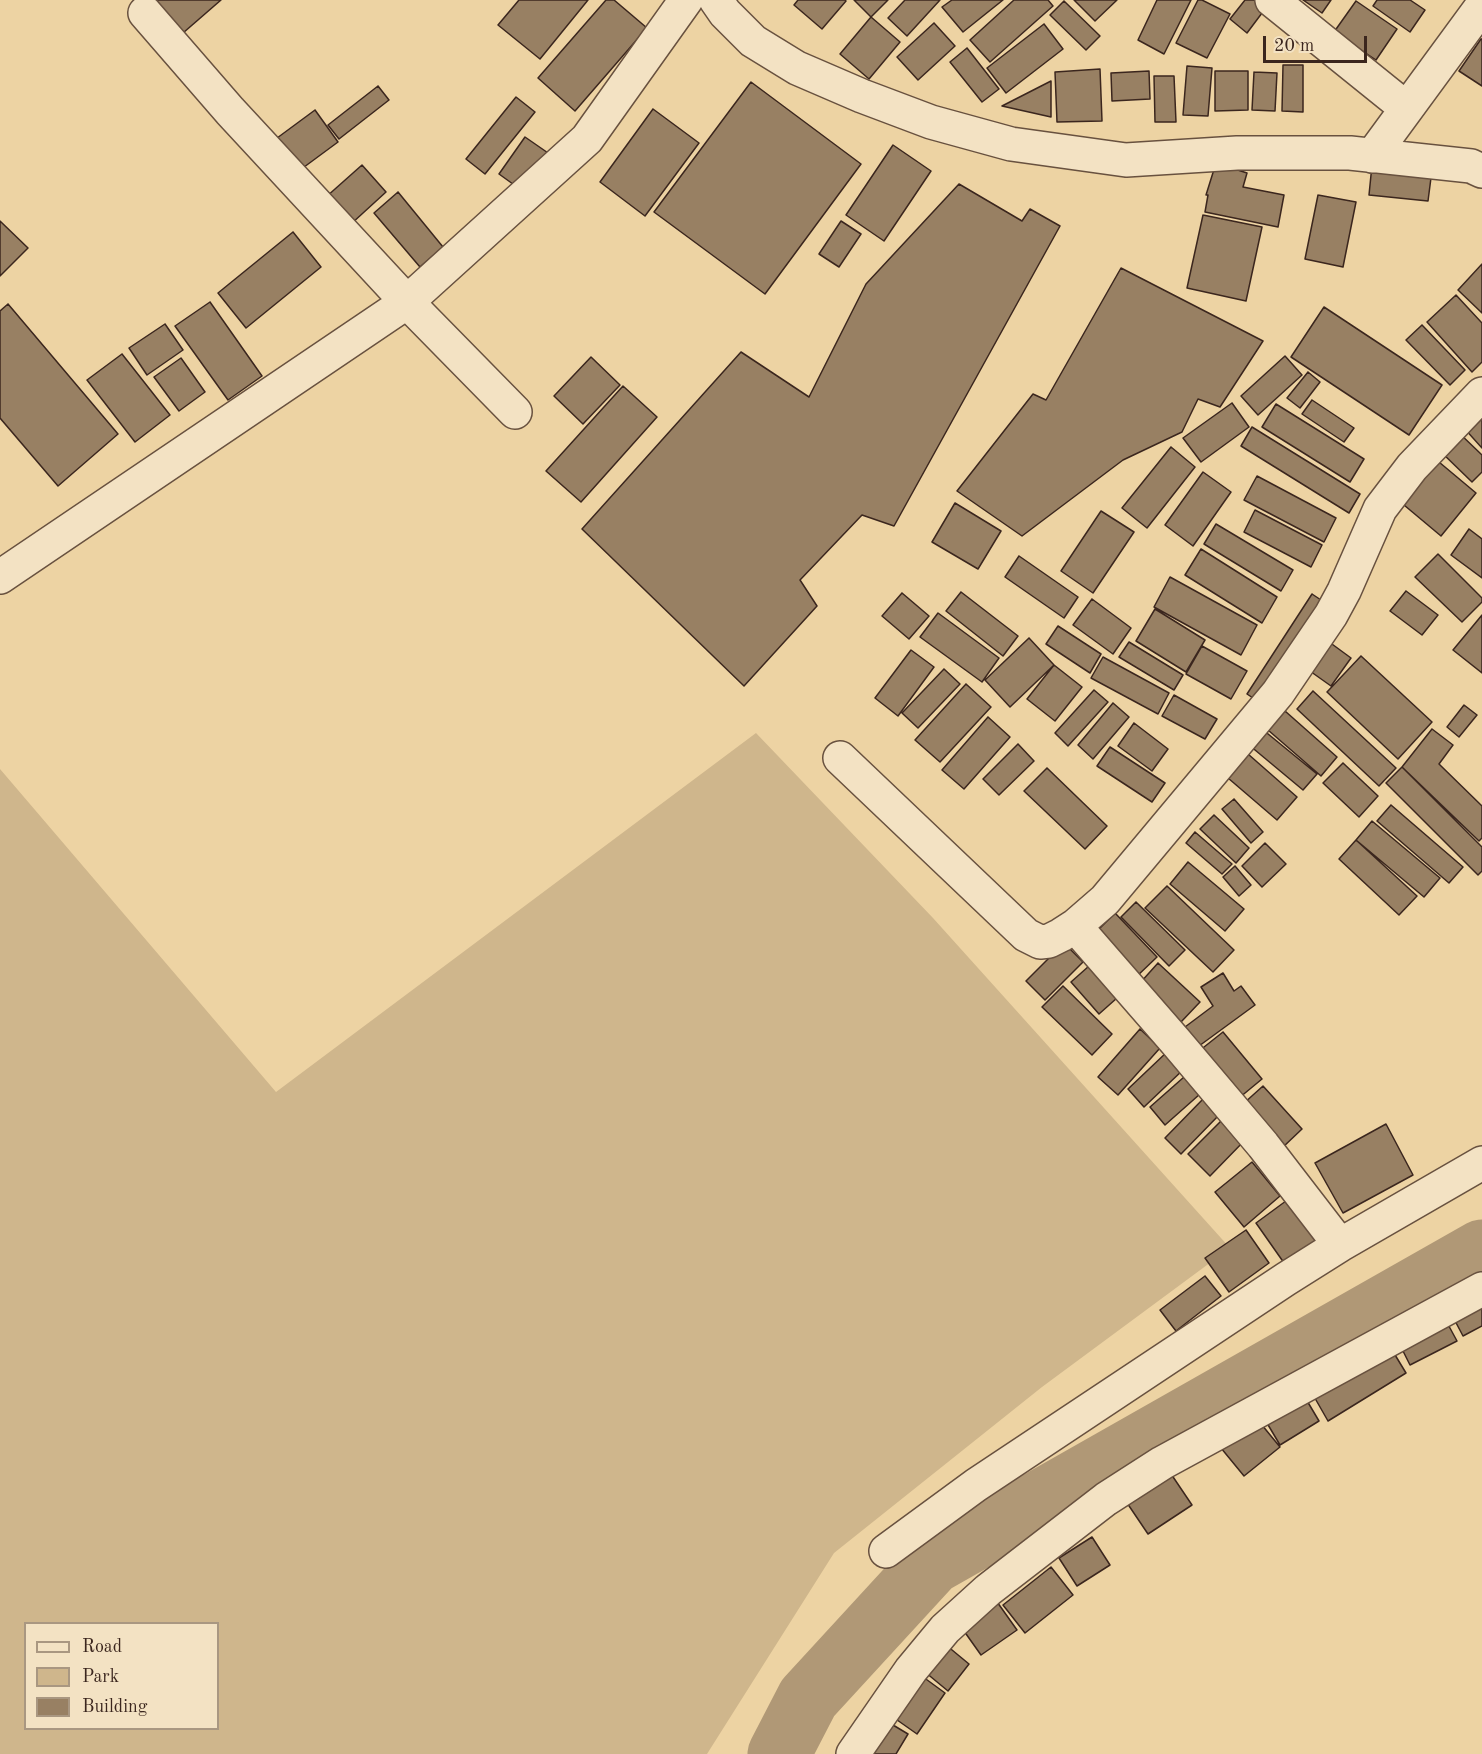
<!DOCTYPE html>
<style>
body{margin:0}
#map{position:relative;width:1482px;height:1754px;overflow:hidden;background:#edd3a3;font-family:"Old Standard TT",serif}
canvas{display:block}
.legend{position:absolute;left:24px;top:1622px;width:195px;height:108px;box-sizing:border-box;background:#f3e2c3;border:2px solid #a99781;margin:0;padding:8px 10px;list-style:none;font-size:18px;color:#3b261e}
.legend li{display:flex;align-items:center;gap:12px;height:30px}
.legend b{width:30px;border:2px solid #a99781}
.scale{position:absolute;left:1263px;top:36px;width:104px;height:27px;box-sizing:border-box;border:3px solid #3b261e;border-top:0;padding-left:8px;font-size:18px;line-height:21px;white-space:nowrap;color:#3b261e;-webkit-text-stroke:4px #f3e2c3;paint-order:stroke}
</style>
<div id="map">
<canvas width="1482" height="1754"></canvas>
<ul class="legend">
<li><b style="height:8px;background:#f3e2c3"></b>Road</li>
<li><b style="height:16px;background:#cfb68c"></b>Park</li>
<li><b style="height:16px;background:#988063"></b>Building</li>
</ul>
<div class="scale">20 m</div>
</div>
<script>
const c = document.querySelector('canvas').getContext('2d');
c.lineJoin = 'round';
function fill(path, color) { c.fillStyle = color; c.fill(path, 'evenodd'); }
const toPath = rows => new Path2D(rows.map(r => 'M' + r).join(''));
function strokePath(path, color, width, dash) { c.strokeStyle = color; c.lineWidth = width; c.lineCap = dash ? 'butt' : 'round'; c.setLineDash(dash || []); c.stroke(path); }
const green = toPath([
 [756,733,933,918,1230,1248,1042,1387,834,1553,707,1754,0,1754,0,769,276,1092],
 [26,1624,218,1624,218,1728,26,1728]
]);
const river = toPath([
 [779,1754,808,1698,932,1563,1482,1251]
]);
const building = toPath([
 [154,0,221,0,183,33,154,0],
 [519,0,588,0,540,59,498,25,519,0],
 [606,0,614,0,647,28,575,111,538,78,606,0],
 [798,0,845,0,846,1,822,29,794,5,798,0],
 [854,0,888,0,871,17,854,0],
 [905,0,940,0,907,36,888,18,905,0],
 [952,0,1003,0,963,32,942,7,952,0],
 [1014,0,1048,0,1053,6,990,62,970,40,1014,0],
 [1074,0,1117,0,1095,21,1074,0],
 [1157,0,1191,0,1164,54,1138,40,1157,0],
 [1198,0,1202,0,1230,14,1207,58,1176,43,1198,0],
 [1245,0,1262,0,1268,5,1247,33,1230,19,1245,0],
 [1303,0,1331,0,1322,13,1303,0],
 [1377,0,1410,0,1425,10,1410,32,1373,6,1377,0],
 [1064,1,1100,36,1086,50,1050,15,1064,1],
 [1356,1,1397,29,1376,60,1334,32,1356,1],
 [871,17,900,42,869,79,840,54,871,17],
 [934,23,955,46,918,80,897,57,934,23],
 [1044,24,1063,49,1006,93,987,68,1044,24],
 [1481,39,1482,39,1482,86,1459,71,1481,39],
 [967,48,999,89,982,102,950,62,967,48],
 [1283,65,1303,65,1303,112,1282,111,1283,65],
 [1187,66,1212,68,1208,116,1183,115,1187,66],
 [1100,69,1102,121,1057,122,1055,72,1100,69],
 [1149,71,1150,99,1112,101,1111,73,1149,71],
 [1215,71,1248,71,1248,110,1215,111,1215,71],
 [1254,72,1277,73,1275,111,1252,110,1254,72],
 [1154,76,1174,76,1176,122,1155,122,1154,76],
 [1051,81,1051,117,1002,106,1051,81],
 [751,82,861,164,765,294,654,212,751,82],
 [378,86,389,100,339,139,328,125,378,86],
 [516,97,535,112,485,174,466,159,516,97],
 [653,109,699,143,645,216,600,182,653,109],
 [315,110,338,142,296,173,273,141,315,110],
 [525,137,551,155,524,192,499,174,525,137],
 [893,145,931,171,884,241,846,215,893,145],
 [1216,163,1247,173,1243,187,1284,195,1278,227,1205,212,1208,195,1206,195,1216,163],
 [362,165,386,192,351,224,326,197,362,165],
 [1372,165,1432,170,1428,201,1369,195,1372,165],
 [959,184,1022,221,1030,209,1060,226,894,526,862,515,800,580,817,606,744,686,582,529,741,352,809,397,866,284,959,184],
 [398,192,443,247,420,267,374,213,398,192],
 [1318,195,1356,202,1343,267,1305,259,1318,195],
 [1203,215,1262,227,1246,301,1187,288,1203,215],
 [0,221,28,248,0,276,0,221],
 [841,221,861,234,839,267,819,254,841,221],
 [293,232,321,267,246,328,218,293,293,232],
 [1482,264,1482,313,1458,290,1482,264],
 [1121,268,1263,341,1220,407,1198,399,1182,432,1123,460,1022,536,957,491,1033,394,1046,400,1121,268],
 [1456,295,1482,323,1482,362,1472,372,1427,322,1456,295],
 [210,302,262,376,228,400,175,326,210,302],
 [8,304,118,434,58,486,0,418,0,311,8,304],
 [1324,307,1442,385,1409,435,1291,357,1324,307],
 [165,324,183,350,147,375,129,348,165,324],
 [1422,325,1465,370,1450,385,1406,340,1422,325],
 [122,354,170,415,135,442,87,380,122,354],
 [1285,356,1302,375,1258,415,1241,396,1285,356],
 [591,357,620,385,583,424,554,396,591,357],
 [181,358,205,392,179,411,154,377,181,358],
 [1308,372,1320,382,1300,408,1287,398,1308,372],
 [623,386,657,417,581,502,546,471,623,386],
 [1312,400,1354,428,1344,442,1302,414,1312,400],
 [1232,403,1249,427,1201,462,1183,438,1232,403],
 [1276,404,1364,459,1350,482,1262,427,1276,404],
 [1482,411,1482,448,1464,428,1482,411],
 [1252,427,1360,494,1349,513,1241,446,1252,427],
 [1457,431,1482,455,1482,472,1472,482,1439,450,1457,431],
 [1171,447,1195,467,1147,528,1122,508,1171,447],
 [1433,457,1476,493,1441,536,1398,500,1433,457],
 [1203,472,1231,492,1193,546,1165,525,1203,472],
 [1257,476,1336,518,1324,542,1244,500,1257,476],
 [955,503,1001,531,978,569,932,542,955,503],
 [1255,510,1322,545,1311,567,1244,532,1255,510],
 [1101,511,1134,532,1093,593,1061,571,1101,511],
 [1216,524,1293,570,1281,591,1204,544,1216,524],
 [1469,529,1482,539,1482,578,1451,555,1469,529],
 [1201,549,1277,597,1262,623,1185,575,1201,549],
 [1438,554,1482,598,1482,602,1462,622,1415,577,1438,554],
 [1019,556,1078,597,1064,618,1005,577,1019,556],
 [1170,577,1257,625,1241,655,1154,607,1170,577],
 [1406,591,1438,615,1422,635,1390,611,1406,591],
 [961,592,1018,636,1003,656,946,611,961,592],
 [902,593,929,616,909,639,882,616,902,593],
 [1312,594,1330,606,1265,706,1247,694,1312,594],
 [1092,599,1131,628,1113,654,1073,625,1092,599],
 [1155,609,1205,640,1186,672,1136,641,1155,609],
 [938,613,999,658,982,682,920,637,938,613],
 [1482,615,1482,673,1453,650,1482,615],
 [1058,626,1101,654,1090,673,1046,644,1058,626],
 [1321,636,1351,658,1331,686,1300,664,1321,636],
 [1029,638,1054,665,1010,707,985,680,1029,638],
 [1129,642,1183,675,1174,690,1119,657,1129,642],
 [1202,646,1247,671,1231,699,1186,674,1202,646],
 [911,650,934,667,898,716,875,698,911,650],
 [1361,656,1432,722,1398,759,1327,692,1361,656],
 [1103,657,1169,693,1158,714,1091,678,1103,657],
 [1054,665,1082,687,1055,721,1027,699,1054,665],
 [944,669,960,684,918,728,902,713,944,669],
 [966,684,991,707,940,762,915,740,966,684],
 [1094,690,1108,702,1068,746,1055,733,1094,690],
 [1313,691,1396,768,1379,786,1297,709,1313,691],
 [1174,695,1217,719,1205,739,1162,716,1174,695],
 [1113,703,1129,717,1093,759,1078,745,1113,703],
 [1464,705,1477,715,1459,737,1447,727,1464,705],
 [1285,711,1337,757,1321,776,1268,730,1285,711],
 [988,717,1010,737,964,789,942,770,988,717],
 [1134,723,1168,749,1152,771,1118,746,1134,723],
 [1262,729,1317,774,1303,790,1249,745,1262,729],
 [1432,729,1453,745,1439,764,1482,806,1482,838,1479,841,1402,767,1432,729],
 [1018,744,1034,761,999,795,983,779,1018,744],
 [1110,747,1165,783,1152,802,1097,766,1110,747],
 [1248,754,1297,797,1277,820,1228,778,1248,754],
 [1343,763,1378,796,1359,817,1323,783,1343,763],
 [1402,767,1482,847,1482,871,1478,875,1386,783,1402,767],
 [1047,768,1107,826,1085,849,1024,791,1047,768],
 [1234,799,1263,832,1251,843,1222,809,1234,799],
 [1391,805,1463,867,1449,883,1377,821,1391,805],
 [1214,815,1249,848,1236,863,1200,829,1214,815],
 [1372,821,1440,878,1424,897,1356,840,1372,821],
 [1195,832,1232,864,1222,874,1186,843,1195,832],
 [1356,840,1417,896,1399,915,1339,859,1356,840],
 [1265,843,1286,864,1262,887,1242,866,1265,843],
 [1188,862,1244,909,1225,931,1170,884,1188,862],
 [1235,866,1251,885,1239,896,1223,877,1235,866],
 [1167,886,1234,950,1213,972,1145,908,1167,886],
 [1136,902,1185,950,1169,966,1121,917,1136,902],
 [1115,913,1157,957,1135,978,1093,935,1115,913],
 [1064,943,1083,962,1045,1000,1026,981,1064,943],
 [1158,963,1200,1002,1181,1022,1140,983,1158,963],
 [1089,966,1117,998,1099,1014,1071,982,1089,966],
 [1223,973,1234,991,1241,986,1255,1005,1199,1046,1185,1027,1213,1006,1201,987,1223,973],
 [1063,986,1112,1034,1092,1055,1042,1007,1063,986],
 [1140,1029,1160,1048,1118,1095,1098,1077,1140,1029],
 [1223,1032,1262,1079,1239,1098,1199,1051,1223,1032],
 [1168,1051,1185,1068,1144,1107,1128,1089,1168,1051],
 [1184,1077,1200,1094,1165,1125,1150,1107,1184,1077],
 [1263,1086,1302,1129,1282,1148,1243,1104,1263,1086],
 [1204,1098,1220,1114,1181,1154,1165,1138,1204,1098],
 [1225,1117,1246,1139,1210,1176,1188,1154,1225,1117],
 [1386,1124,1413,1175,1343,1213,1315,1163,1386,1124],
 [1252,1162,1280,1196,1244,1227,1215,1192,1252,1162],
 [1290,1198,1323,1245,1289,1270,1256,1223,1290,1198],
 [1246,1230,1269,1263,1229,1292,1205,1258,1246,1230],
 [1205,1276,1221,1296,1176,1331,1160,1310,1205,1276],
 [1482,1302,1482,1326,1463,1336,1453,1317,1482,1302],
 [1444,1317,1457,1341,1410,1365,1398,1341,1444,1317],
 [1389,1345,1406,1373,1328,1421,1312,1393,1389,1345],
 [1303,1394,1319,1421,1280,1445,1264,1418,1303,1394],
 [1257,1419,1280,1447,1244,1476,1221,1448,1257,1419],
 [1165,1465,1192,1505,1148,1534,1121,1494,1165,1465],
 [1092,1537,1110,1565,1077,1586,1059,1558,1092,1537],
 [1051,1567,1073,1595,1025,1633,1003,1605,1051,1567],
 [995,1599,1017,1630,981,1655,959,1624,995,1599],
 [946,1645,969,1664,948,1691,925,1672,946,1645],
 [919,1674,945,1693,917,1734,890,1715,919,1674],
 [888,1722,908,1734,896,1754,868,1754,888,1722]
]);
const minor = toPath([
 [716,0,725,13,753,41,797,68,862,96,931,122,1011,144,1126,160,1237,153,1350,153,1471,166,1482,171],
 [1272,0,1406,108],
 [145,13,230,111,407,302,515,412],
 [1372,156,1482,6],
 [0,577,407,302,587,139,686,0],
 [840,758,1026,935,1040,942,1049,941,1061,935,1075,926,1105,900,1278,693,1331,615,1344,591,1380,509,1412,467,1482,394],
 [1075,926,1176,1042,1263,1145,1340,1245],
 [886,1551,976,1485,1286,1279,1340,1245,1482,1163],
 [853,1754,911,1670,945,1629,988,1590,1106,1499,1162,1463,1482,1289]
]);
fill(green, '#cfb68c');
strokePath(river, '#b09876', 63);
fill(building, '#988063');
strokePath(building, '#3b261e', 1.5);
strokePath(minor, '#68513f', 36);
strokePath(minor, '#f3e2c3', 33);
</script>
